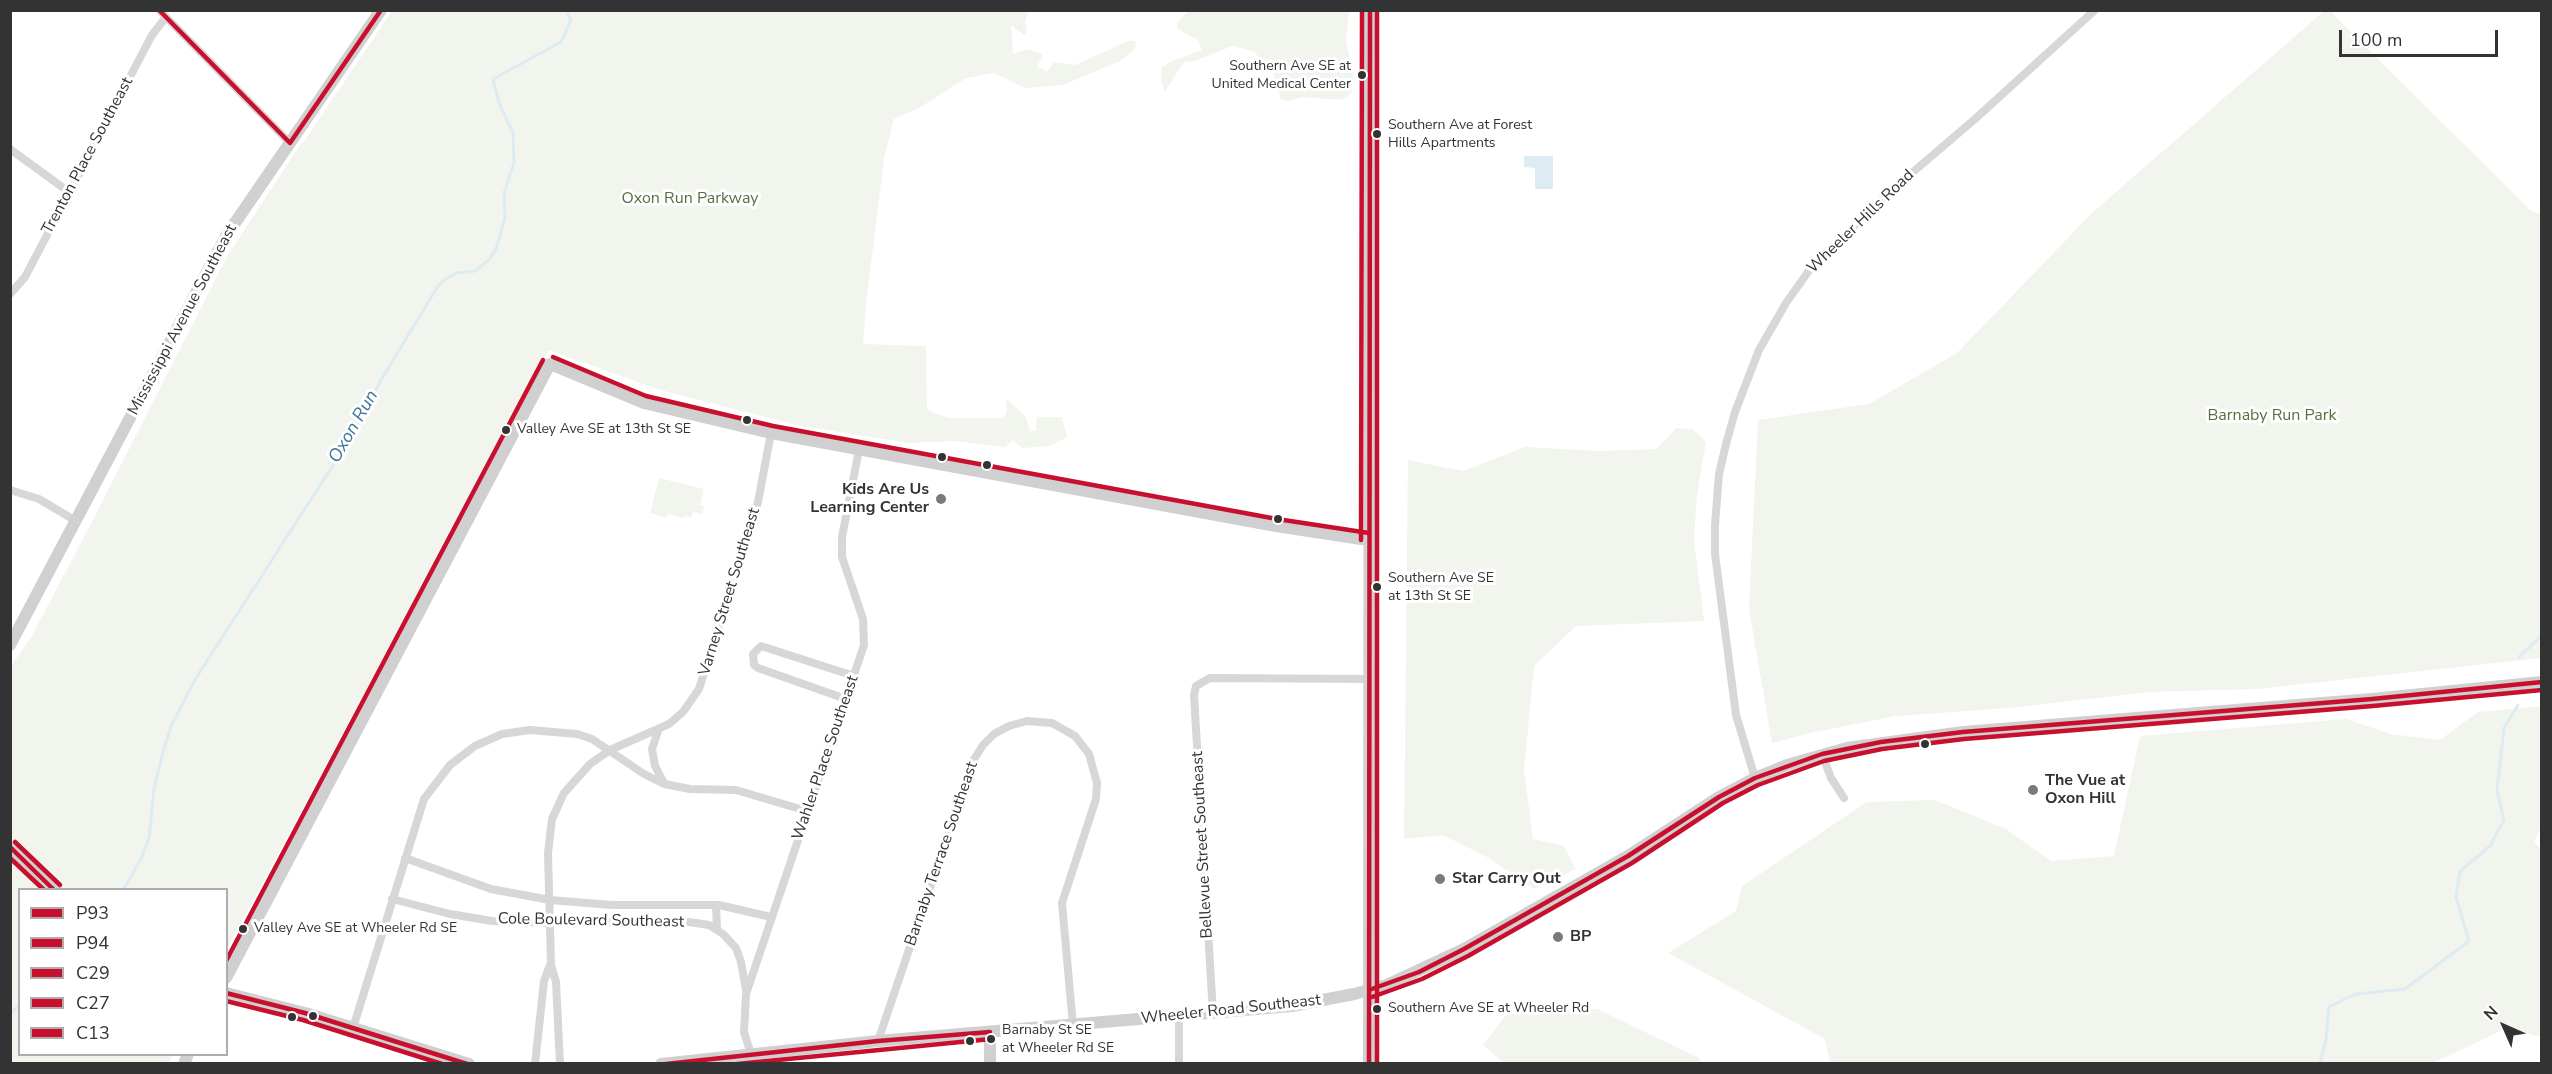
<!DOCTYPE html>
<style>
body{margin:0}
#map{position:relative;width:2552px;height:1074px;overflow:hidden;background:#fff;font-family:"Nunito Sans",sans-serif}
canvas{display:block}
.frame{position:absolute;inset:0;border:12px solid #333;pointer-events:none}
.legend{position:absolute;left:18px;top:888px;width:210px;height:168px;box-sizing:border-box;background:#fff;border:2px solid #adadad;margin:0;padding:8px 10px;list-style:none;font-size:18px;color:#333}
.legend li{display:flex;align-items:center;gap:12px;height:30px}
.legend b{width:30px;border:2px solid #adadad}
.north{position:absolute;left:2474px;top:996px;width:60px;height:60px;-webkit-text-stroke:4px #fff;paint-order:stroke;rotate:315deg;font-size:16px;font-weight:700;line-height:24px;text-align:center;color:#333}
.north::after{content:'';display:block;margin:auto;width:21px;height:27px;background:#333;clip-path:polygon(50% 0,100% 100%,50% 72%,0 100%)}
.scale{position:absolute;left:2339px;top:30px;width:159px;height:27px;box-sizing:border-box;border:3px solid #333;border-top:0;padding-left:8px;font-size:18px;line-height:21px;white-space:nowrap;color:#333;-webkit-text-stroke:4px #fff;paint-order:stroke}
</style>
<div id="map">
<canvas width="2552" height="1074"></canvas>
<div class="frame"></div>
<ul class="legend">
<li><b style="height:8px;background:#c8102e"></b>P93</li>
<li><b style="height:8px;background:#c8102e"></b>P94</li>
<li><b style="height:8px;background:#c8102e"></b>C29</li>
<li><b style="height:8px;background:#c8102e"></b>C27</li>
<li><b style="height:8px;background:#c8102e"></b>C13</li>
</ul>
<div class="north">N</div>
<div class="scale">100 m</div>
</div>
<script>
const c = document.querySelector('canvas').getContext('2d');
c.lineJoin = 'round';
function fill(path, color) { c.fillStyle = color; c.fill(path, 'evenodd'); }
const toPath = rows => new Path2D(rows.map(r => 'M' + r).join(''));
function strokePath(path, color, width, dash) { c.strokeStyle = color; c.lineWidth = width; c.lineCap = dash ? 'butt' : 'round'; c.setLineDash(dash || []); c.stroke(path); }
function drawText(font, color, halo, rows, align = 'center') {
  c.font = font + ' "Nunito Sans",sans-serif'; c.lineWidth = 6; c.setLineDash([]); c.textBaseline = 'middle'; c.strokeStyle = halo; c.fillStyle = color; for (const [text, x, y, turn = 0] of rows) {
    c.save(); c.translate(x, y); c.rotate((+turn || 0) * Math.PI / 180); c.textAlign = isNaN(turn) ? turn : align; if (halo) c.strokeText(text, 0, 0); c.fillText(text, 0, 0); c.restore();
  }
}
const green = toPath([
 [392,11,1029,11,1025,21,1027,31,1024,35,1011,25,1013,54,1027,49,1040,53,1043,56,1037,66,1047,72,1054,62,1075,65,1128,41,1136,41,1135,49,1122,60,1063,85,1025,88,994,73,966,78,919,108,894,119,884,159,866,304,863,344,926,346,927,408,931,412,949,418,1003,418,1007,412,1006,402,1008,400,1026,417,1030,432,1036,430,1037,417,1062,417,1067,437,1050,446,1022,448,1013,440,1005,447,953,441,908,443,796,425,657,389,549,350,227,949,226,890,20,890,20,1054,173,1055,169,1063,11,1064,11,666,32,636,83,539,228,255,302,142,303,143],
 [1188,11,1349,11,1346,41,1353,75,1351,94,1341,100,1303,97,1288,101,1281,100,1274,74,1268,65,1253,51,1232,46,1195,61,1184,62,1165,91,1161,82,1162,67,1172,61,1202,50,1198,40,1177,29,1177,23],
 [2324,11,2330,11,2531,211,2541,214,2541,658,2257,689,2149,692,2009,708,1896,716,1810,733,1772,743,1749,609,1758,420,1869,404,1957,353,2093,212],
 [1676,428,1693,429,1706,442,1697,495,1694,540,1704,621,1576,626,1534,666,1524,771,1533,839,1564,846,1576,869,1534,889,1487,857,1443,835,1404,839,1408,460,1463,471,1525,447,1600,451,1657,449],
 [659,478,704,489,700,505,704,506,702,514,693,512,691,517,685,516,684,518,668,514,666,518,650,513],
 [2541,706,2541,827,2534,842,2542,850,2541,1037,2507,1028,2431,1064,1830,1063,1825,1039,1668,953,1736,911,1742,886,1867,802,1935,800,2006,829,2051,861,2114,856,2140,736,2347,719,2390,734,2440,740,2478,712],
 [1597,1009,1699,1058,1702,1063,1504,1063,1483,1045,1507,1014]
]);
const water = toPath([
 [1524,156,1553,156,1553,189,1535,189,1535,168,1524,167]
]);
const stream = toPath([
 [2519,657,2542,635],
 [123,890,141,859,149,838,154,789,163,752,172,724,196,678,355,431,381,380,438,286,447,278,457,273,475,271,489,260,496,249,505,218,504,193,514,163,513,133,499,103,493,79,561,42,571,20,566,10],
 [10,1014,20,1004],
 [2320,1064,2326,1039,2329,1007,2356,994,2405,989,2469,941,2456,897,2460,871,2490,846,2504,820,2497,790,2504,728,2518,705]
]);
const street = toPath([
 [159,10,290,143],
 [10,149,69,192],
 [10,294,25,277,152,35,166,17],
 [10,490,39,499,76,521],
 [846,699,758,668,754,665,753,654,761,646,854,676],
 [658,731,652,749,655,766,664,783],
 [1822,754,1831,778,1844,798],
 [1755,778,1736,715,1715,554,1715,525,1719,474,1726,444,1735,412,1759,350,1786,303,1813,265,1892,190,1975,119,2095,10],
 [405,858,491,889,550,900,612,905,719,905,771,917],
 [392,899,450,914,492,921,550,923,689,922,709,925,723,934,736,948,741,962,746,990],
 [716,905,717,930],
 [1213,1014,1194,695,1196,686,1210,678,1369,679],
 [1179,1016,1179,1064],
 [353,1028,424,799,450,765,475,746,502,734,530,730,577,734,592,739,644,774,664,784,690,789,736,790,807,811],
 [878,1041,973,761,983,745,994,734,1009,726,1027,721,1052,723,1075,736,1089,754,1097,783,1096,799,1062,903,1073,1026],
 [535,1064,544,981,550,965],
 [560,1064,556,982,551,965,548,853,552,819,564,793,590,764,610,750,669,724,683,712,699,689,758,502,771,433],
 [754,1064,744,1032,746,994,864,645,863,619,842,557,842,537,859,450]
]);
const secondary = toPath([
 [10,645,226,236,381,10],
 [10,847,55,890],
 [226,978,550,364,644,403,771,433,1276,526,1368,540],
 [226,993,305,1013,469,1064],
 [184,1064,188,1054],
 [661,1064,878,1041,1292,1006,1354,994,1387,985,1464,949,1628,856,1719,797,1755,778,1787,765,1847,748,1963,732,2372,699,2542,682],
 [990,1064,990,1032],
 [1369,1064,1370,10]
]);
const bus1 = toPath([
 [1369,990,1419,972,1464,949,1628,856,1719,797,1755,778,1822,754,1881,742,1963,732,2372,699,2542,682],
 [1369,1064,1370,10]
]);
const bus2 = toPath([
 [1372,997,1422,979,1468,956,1632,863,1723,803,1758,785,1824,761,1882,749,1964,739,2373,706,2542,690],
 [1377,1064,1377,10]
]);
const bus3 = toPath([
 [553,357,646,396,773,426,1277,519,1369,533],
 [1361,540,1362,10],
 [15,842,60,885],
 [226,961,543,360]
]);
const bus4 = toPath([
 [159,10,290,143],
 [290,143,381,10],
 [10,847,54,890],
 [226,993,305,1013,467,1064],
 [666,1064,878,1041,990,1032]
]);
const bus5 = toPath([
 [10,858,44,890],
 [226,1001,303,1020,442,1064],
 [737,1064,991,1039]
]);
const markers = [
 [1362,75,5,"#333"],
 [1377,134,5,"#333"],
 [747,420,5,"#333"],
 [506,430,5,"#333"],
 [942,457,5,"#333"],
 [987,465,5,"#333"],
 [941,499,6,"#7a7a7a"],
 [1278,519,5,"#333"],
 [1377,587,5,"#333"],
 [1925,744,5,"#333"],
 [2033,790,6,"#7a7a7a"],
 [1440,879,6,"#7a7a7a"],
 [243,929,5,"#333"],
 [1558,937,6,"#7a7a7a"],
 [1377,1009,5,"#333"],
 [313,1016,5,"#333"],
 [292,1017,5,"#333"],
 [991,1039,5,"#333"],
 [970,1041,5,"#333"]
];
const busNames = [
 ["Southern Ave SE at",1351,67,"right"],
 ["United Medical Center",1351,85,"right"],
 ["Southern Ave at Forest",1388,126],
 ["Hills Apartments",1388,144],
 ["Valley Ave SE at 13th St SE",517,430],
 ["Southern Ave SE",1388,579],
 ["at 13th St SE",1388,597],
 ["Valley Ave SE at Wheeler Rd SE",254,929],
 ["Southern Ave SE at Wheeler Rd",1388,1009],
 ["Barnaby St SE",1002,1031],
 ["at Wheeler Rd SE",1002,1049]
];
const streetNames = [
 ["Trenton Place Southeast",88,156,-62],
 ["Wheeler Hills Road",1861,222,-44],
 ["Mississippi Avenue Southeast",183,320,-62],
 ["Varney Street Southeast",730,592,-73],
 ["Wahler Place Southeast",826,758,-71],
 ["Bellevue Street Southeast",1203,845,-93],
 ["Barnaby Terrace Southeast",942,854,-71],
 ["Cole Boulevard Southeast",591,921,1],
 ["Wheeler Road Southeast",1231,1010,-6]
];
const parkNames = [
 ["Oxon Run Parkway",690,199],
 ["Barnaby Run Park",2272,416]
];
const poiNames = [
 ["Kids Are Us",929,490,"right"],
 ["Learning Center",929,508,"right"],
 ["The Vue at",2045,781],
 ["Oxon Hill",2045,799],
 ["Star Carry Out",1452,879],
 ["BP",1570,937]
];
const waterNames = [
 ["Oxon Run",354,427,-60]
];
fill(green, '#f1f5ed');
fill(water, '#ddebf3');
strokePath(stream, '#ddebf3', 3);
strokePath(street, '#d7d7d7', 8);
strokePath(secondary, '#d0d0d0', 12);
strokePath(bus1, '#c8102e', 4.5);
strokePath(bus2, '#c8102e', 4.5);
strokePath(bus3, '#c8102e', 4.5);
strokePath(bus4, '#c8102e', 4.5);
strokePath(bus5, '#c8102e', 4.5);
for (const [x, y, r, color] of markers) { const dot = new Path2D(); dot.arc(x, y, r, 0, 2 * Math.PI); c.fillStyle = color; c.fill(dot); strokePath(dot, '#fff', 2); }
drawText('14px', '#333', '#fff', busNames, 'left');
drawText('16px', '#333', '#fff', streetNames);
drawText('16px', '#56703f', '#fff', parkNames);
drawText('bold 16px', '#333', '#fff', poiNames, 'left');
drawText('italic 18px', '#3f7597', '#fff', waterNames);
</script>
